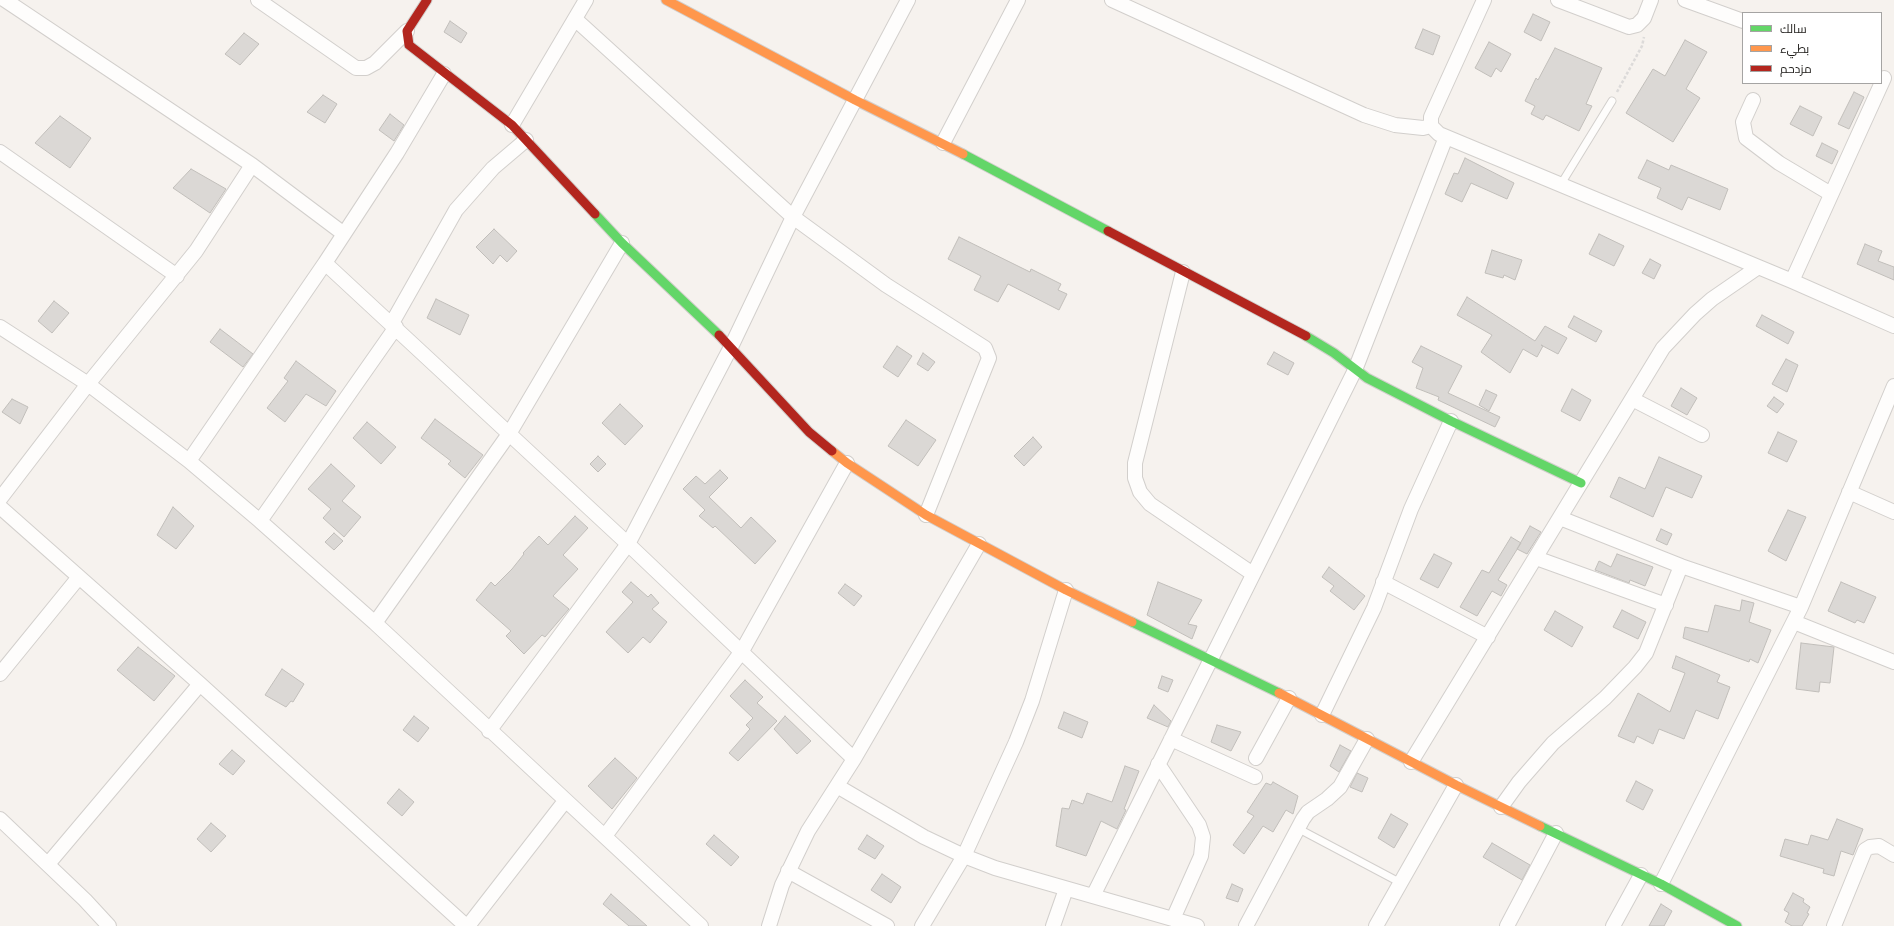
<!DOCTYPE html>
<meta charset="utf-8">
<style>
body{margin:0}
#map{position:relative;width:1894px;height:926px;overflow:hidden;background:#f6f2ee;font-family:Cabin,Cairo,sans-serif}
canvas{display:block}
.legend{position:absolute;left:1742px;top:12px;width:140px;height:72px;box-sizing:border-box;background:#fff;border:1px solid #a5a4a3;margin:0;padding:5px 7px;list-style:none;font-size:12px;color:#1d1b18}
.legend li{display:flex;align-items:center;gap:8px;height:20px}
.legend b{width:20px;border:1px solid #a5a4a3}
</style>
<div id="map">
<canvas width="1894" height="926"></canvas>
<ul class="legend">
<li><b style="height:5px;background:#63d668"></b>سالك</li>
<li><b style="height:5px;background:#ff974d"></b>بطيء</li>
<li><b style="height:5px;background:#b3261e"></b>مزدحم</li>
</ul>
</div>
<script>
const c = document.querySelector('canvas').getContext('2d');
c.lineJoin = 'round';
function fill(path, color) { c.fillStyle = color; c.fill(path, 'evenodd'); }
const toPath = rows => new Path2D(rows.map(r => 'M' + r).join(''));
function strokePath(path, color, width, dash) { c.strokeStyle = color; c.lineWidth = width; c.lineCap = dash ? 'butt' : 'round'; c.setLineDash(dash || []); c.stroke(path); }
const building = toPath([
 [1533,14,1550,22,1541,41,1524,32,1533,14],
 [450,21,467,33,461,43,444,32,450,21],
 [1423,29,1440,36,1433,55,1415,48,1423,29],
 [244,33,259,44,240,65,225,54,244,33],
 [1685,40,1707,52,1686,89,1700,98,1673,142,1626,113,1653,69,1665,76,1685,40],
 [1489,42,1511,54,1501,72,1496,68,1491,77,1475,68,1489,42],
 [1555,48,1602,68,1586,104,1592,106,1579,131,1546,115,1543,120,1531,114,1535,106,1525,101,1536,78,1538,80,1555,48],
 [1854,92,1864,97,1849,129,1838,124,1854,92],
 [323,95,337,104,325,123,307,112,323,95],
 [1800,106,1822,117,1813,136,1790,124,1800,106],
 [390,114,404,125,394,141,379,130,390,114],
 [60,116,91,138,70,168,35,143,60,116],
 [1822,143,1838,151,1832,164,1816,156,1822,143],
 [1465,158,1514,183,1507,199,1471,183,1462,202,1445,194,1454,173,1458,174,1465,158],
 [1647,160,1669,170,1671,165,1728,189,1720,210,1688,197,1682,210,1657,198,1661,188,1638,178,1647,160],
 [191,169,226,189,210,213,173,188,191,169],
 [494,229,517,251,507,262,500,255,493,264,476,247,494,229],
 [1599,234,1624,246,1614,266,1589,254,1599,234],
 [959,237,1030,272,1031,269,1061,284,1058,290,1067,294,1059,310,1008,284,998,302,974,290,981,276,948,259,959,237],
 [1865,244,1882,251,1878,261,1894,267,1894,280,1857,264,1865,244],
 [1492,250,1522,260,1515,280,1504,275,1503,278,1485,273,1492,250],
 [1650,259,1661,265,1654,279,1642,273,1650,259],
 [1467,297,1535,341,1545,326,1567,338,1558,354,1541,345,1543,346,1537,357,1523,349,1510,373,1481,352,1492,335,1457,315,1467,297],
 [436,299,469,315,460,335,427,318,436,299],
 [54,301,69,313,52,333,38,321,54,301],
 [1762,315,1794,332,1788,344,1756,326,1762,315],
 [1574,316,1602,331,1596,342,1568,327,1574,316],
 [220,329,253,354,243,367,210,342,220,329],
 [897,346,912,356,898,377,883,367,897,346],
 [1421,346,1462,366,1448,393,1500,417,1495,427,1438,400,1439,397,1416,388,1423,368,1412,362,1421,346],
 [1274,352,1294,363,1288,375,1267,364,1274,352],
 [923,353,935,362,928,371,917,364,923,353],
 [1786,359,1798,365,1787,392,1772,384,1786,359],
 [296,361,336,391,326,406,306,394,285,422,267,408,288,381,284,378,296,361],
 [1681,388,1697,398,1687,415,1671,406,1681,388],
 [1572,389,1591,400,1580,421,1561,411,1572,389],
 [1486,390,1497,395,1489,411,1479,405,1486,390],
 [1774,397,1784,404,1777,413,1767,406,1774,397],
 [12,399,28,407,20,424,2,412,12,399],
 [620,404,643,426,625,445,602,423,620,404],
 [435,419,483,455,465,478,448,464,451,461,421,438,435,419],
 [906,420,936,440,918,466,888,446,906,420],
 [367,422,396,447,381,464,353,438,367,422],
 [1778,432,1797,441,1787,462,1768,453,1778,432],
 [1033,437,1042,447,1024,466,1014,456,1033,437],
 [598,456,606,464,598,472,590,464,598,456],
 [1659,457,1702,476,1692,498,1666,487,1653,517,1610,497,1619,477,1645,489,1659,457],
 [331,464,355,486,342,501,361,517,344,537,323,518,331,509,308,489,331,464],
 [720,470,728,478,709,497,741,528,751,517,776,541,755,564,715,526,713,528,699,516,705,510,683,489,696,476,705,484,720,470],
 [173,507,194,526,176,549,157,535,173,507],
 [1788,510,1806,517,1786,561,1768,551,1788,510],
 [575,516,588,528,563,555,578,569,553,596,569,609,545,637,542,635,524,654,506,636,511,631,476,600,491,582,495,586,512,569,524,554,523,553,539,536,548,545,575,516],
 [1530,526,1541,532,1527,554,1517,549,1530,526],
 [1661,529,1672,534,1667,545,1656,540,1661,529],
 [334,533,343,541,334,550,325,542,334,533],
 [1511,537,1521,543,1498,580,1507,585,1501,596,1492,591,1477,616,1460,607,1482,570,1489,573,1511,537],
 [1434,554,1452,563,1438,588,1420,579,1434,554],
 [1617,554,1653,567,1645,586,1630,580,1629,583,1595,570,1599,561,1611,567,1617,554],
 [1329,567,1365,596,1354,610,1330,591,1334,586,1322,577,1329,567],
 [631,582,648,597,651,594,659,603,652,609,667,622,650,643,643,637,628,653,606,632,633,602,622,592,631,582],
 [1158,582,1202,600,1188,624,1197,626,1192,639,1147,615,1158,582],
 [1841,582,1876,597,1864,623,1857,620,1855,623,1828,611,1841,582],
 [845,584,862,596,854,606,838,593,845,584],
 [1742,600,1754,603,1749,622,1771,630,1758,663,1750,659,1749,662,1683,638,1685,627,1708,632,1715,605,1740,611,1742,600],
 [1622,610,1646,622,1638,639,1613,627,1622,610],
 [1555,611,1583,627,1572,647,1544,630,1555,611],
 [1801,643,1834,647,1830,683,1820,682,1819,692,1796,689,1801,643],
 [138,647,175,676,154,701,117,670,138,647],
 [1676,656,1720,675,1717,682,1730,687,1718,719,1696,710,1684,739,1659,729,1653,744,1637,736,1634,743,1618,736,1638,693,1670,712,1685,673,1672,668,1676,656],
 [282,669,304,684,293,702,291,701,286,707,265,695,282,669],
 [1162,676,1173,680,1168,692,1158,688,1162,676],
 [745,680,763,697,757,703,777,721,738,761,729,753,750,729,746,725,753,718,730,696,745,680],
 [1154,705,1171,721,1168,727,1147,718,1154,705],
 [1064,712,1088,722,1082,738,1058,728,1064,712],
 [414,716,429,728,418,742,403,730,414,716],
 [785,716,811,741,797,754,774,729,785,716],
 [1217,725,1241,732,1231,751,1211,742,1217,725],
 [1340,745,1351,751,1339,772,1330,766,1340,745],
 [232,750,245,761,233,775,219,764,232,750],
 [615,758,637,778,612,809,588,786,615,758],
 [1125,766,1139,771,1124,809,1126,810,1117,829,1101,821,1086,856,1056,846,1062,808,1069,809,1072,800,1083,804,1087,793,1112,802,1125,766],
 [1357,773,1368,778,1362,792,1350,787,1357,773],
 [1636,781,1653,790,1643,810,1626,801,1636,781],
 [1273,782,1298,796,1293,814,1286,810,1273,832,1263,826,1244,854,1233,845,1254,816,1247,812,1266,783,1271,785,1273,782],
 [399,789,414,802,402,816,387,803,399,789],
 [1391,814,1408,824,1394,848,1378,838,1391,814],
 [1837,819,1863,829,1853,855,1841,851,1834,876,1823,873,1824,869,1780,856,1785,839,1808,845,1811,835,1828,840,1837,819],
 [211,823,226,836,211,852,197,839,211,823],
 [714,835,739,857,731,866,706,844,714,835],
 [867,835,884,846,875,859,858,849,867,835],
 [1492,843,1530,865,1522,880,1483,857,1492,843],
 [882,874,901,887,891,903,871,890,882,874],
 [1232,884,1243,889,1238,902,1226,898,1232,884],
 [1793,893,1804,899,1803,902,1810,907,1807,913,1809,914,1802,926,1792,926,1785,922,1789,913,1784,910,1793,893],
 [611,894,647,926,629,926,603,904,611,894],
 [1661,904,1672,911,1664,926,1649,926,1661,904]
]);
const path = toPath([
 [1617,92,1642,46,1644,37]
]);
const lane = toPath([
 [1561,184,1612,101],
 [1299,829,1401,883]
]);
const street = toPath([
 [5,0,252,165,344,234],
 [258,0,356,68,366,68,375,63,407,31],
 [1112,0,1364,115,1395,125,1423,128,1431,126],
 [1484,0,1431,117,1431,126,1439,134,1792,281,1894,326],
 [1558,0,1629,27,1637,25,1644,18,1651,0],
 [1685,0,1743,21],
 [575,19,793,217,886,285,985,348,989,358,926,515],
 [1753,100,1743,122,1746,138,1779,163,1831,194],
 [512,125,586,0],
 [943,143,1018,0],
 [0,152,177,276],
 [325,263,628,544,854,759],
 [1183,272,1135,463,1135,478,1140,492,1150,504,1253,574],
 [1792,281,1884,78],
 [392,323,456,210,493,168,526,140],
 [0,327,88,384,189,461,260,521,375,623,701,926],
 [1632,399,1702,435],
 [189,461,325,263,397,153,444,74],
 [1849,492,1894,512],
 [0,499,88,384,196,251,252,165],
 [0,507,200,684,466,926],
 [1560,518,1681,566,1801,607],
 [260,521,396,327],
 [1536,558,1666,605],
 [1383,582,1488,637],
 [1794,622,1894,662],
 [375,623,509,434,622,243],
 [0,674,79,577],
 [1322,715,1374,608,1411,509,1451,421],
 [489,731,628,544,731,347,793,217,908,0],
 [1171,739,1255,777],
 [1256,758,1289,698],
 [1411,762,1663,348,1695,314,1712,299,1757,268],
 [1158,764,1199,825,1203,837,1201,856,1173,919],
 [837,786,924,837,964,856,995,868,1197,926],
 [1501,807,1519,782,1553,743,1605,698,1635,667,1646,653,1681,566],
 [0,819,85,900,109,926],
 [605,836,742,651,847,463],
 [48,864,200,684],
 [788,871,887,926],
 [1661,884,1801,607,1894,386],
 [1093,896,1355,370,1446,137],
 [468,926,565,801],
 [769,926,782,885,808,831,854,759,979,544],
 [922,926,964,856,1016,742,1032,701,1066,590],
 [1053,926,1066,889],
 [1246,926,1303,819,1308,812,1327,799,1340,787,1367,739],
 [1376,926,1456,785],
 [1507,926,1556,833],
 [1613,926,1641,875],
 [1834,926,1865,850,1870,847,1879,846,1894,855]
]);
const fast = toPath([
 [963,154,1108,231],
 [595,214,622,243,719,335],
 [1306,336,1334,353,1367,378,1451,421,1581,483],
 [1132,622,1279,693],
 [1540,826,1661,884,1737,926]
]);
const slow = toPath([
 [666,0,855,100,963,154],
 [832,451,847,463,926,515,1066,590,1132,622],
 [1279,693,1456,785,1540,826]
]);
const jam = toPath([
 [427,0,407,31,409,45,512,125,595,214],
 [1108,231,1306,336],
 [719,335,809,432,832,451]
]);
fill(building, '#dbd8d5');
strokePath(building, '#c1beba', 1);
strokePath(lane, '#d2cfcc', 9);
strokePath(street, '#d2cfcc', 16);
strokePath(fast, '#d2cfcc', 11);
strokePath(slow, '#d2cfcc', 11);
strokePath(jam, '#d2cfcc', 11);
strokePath(path, '#dcdad9', 2.5, [3, 2]);
strokePath(lane, '#fefdfc', 7);
strokePath(street, '#fefdfc', 14);
strokePath(fast, '#63d668', 9);
strokePath(slow, '#ff974d', 9);
strokePath(jam, '#b3261e', 9);
</script>
